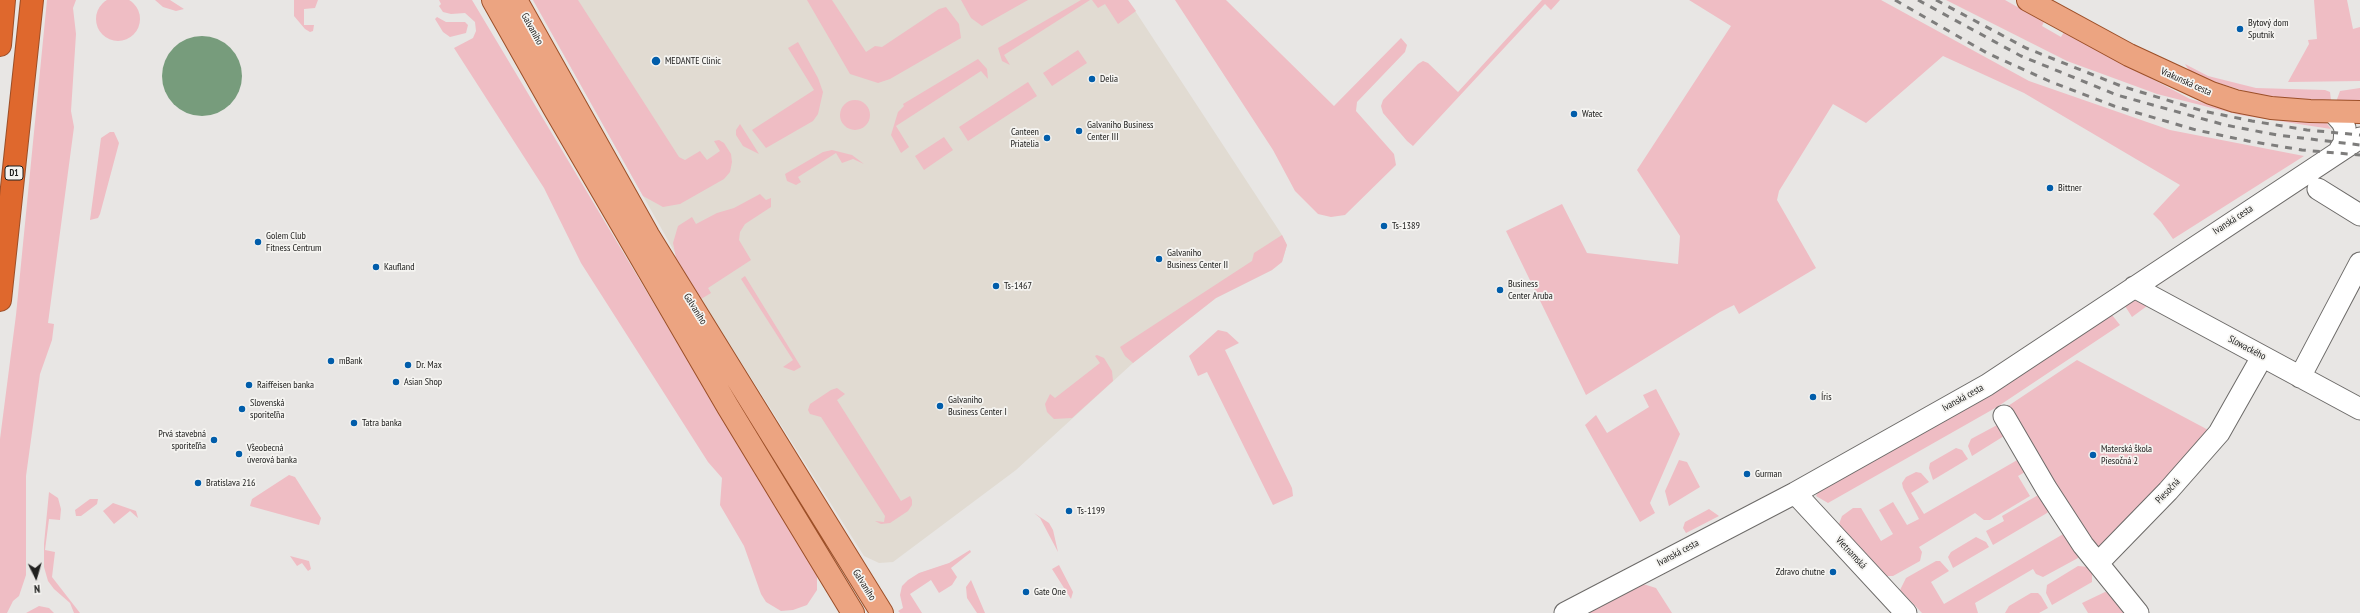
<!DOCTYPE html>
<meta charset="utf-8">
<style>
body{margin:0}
#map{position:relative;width:2360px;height:613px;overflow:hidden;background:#e8e6e4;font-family:"PT Sans Narrow",sans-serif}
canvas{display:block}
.north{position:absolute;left:16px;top:557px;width:40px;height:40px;-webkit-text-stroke:3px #f5f4f1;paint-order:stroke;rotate:175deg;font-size:11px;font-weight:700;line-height:16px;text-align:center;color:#20201f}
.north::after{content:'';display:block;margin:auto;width:14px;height:18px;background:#20201f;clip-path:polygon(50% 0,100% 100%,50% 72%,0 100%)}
</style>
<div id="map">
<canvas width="2360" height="613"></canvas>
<div class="north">N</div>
</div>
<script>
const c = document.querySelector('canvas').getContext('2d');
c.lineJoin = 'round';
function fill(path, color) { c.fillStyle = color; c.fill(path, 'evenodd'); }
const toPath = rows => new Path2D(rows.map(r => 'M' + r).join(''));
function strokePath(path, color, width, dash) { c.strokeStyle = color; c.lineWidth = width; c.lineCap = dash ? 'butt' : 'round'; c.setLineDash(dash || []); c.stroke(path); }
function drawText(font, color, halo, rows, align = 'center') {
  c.font = font + ' "PT Sans Narrow",sans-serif'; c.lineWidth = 3.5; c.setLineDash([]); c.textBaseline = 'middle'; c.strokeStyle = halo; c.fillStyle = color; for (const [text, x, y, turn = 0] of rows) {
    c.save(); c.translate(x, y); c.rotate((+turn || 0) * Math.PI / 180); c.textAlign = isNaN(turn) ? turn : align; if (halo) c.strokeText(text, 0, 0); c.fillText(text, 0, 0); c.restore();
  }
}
const built = toPath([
 [533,0,1128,0,1282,235,1287,245,1282,262,1272,270,1216,298,1133,363,1016,470,893,562,879,563,864,556,701,299]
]);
const green = toPath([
 '96 19a22 22 0 1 1 44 0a22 22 0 1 1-44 0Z',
 [47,0,76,0,73,8,76,34,71,111,74,127,48,323,54,324,52,340,40,374,26,476,26,575,19,596,13,601,7,613,0,613,0,439,16,315],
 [155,0,170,0,184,9,176,11,163,7],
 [294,0,318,0,315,8,304,9,304,25,314,25,313,31,310,32,305,29,294,16],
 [439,0,472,0,817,576,817,590,807,605,793,610,781,611,766,602,761,594,744,546,720,505,722,478,708,462,581,263,544,188,454,48,473,38,476,31,475,22,465,13,451,14,443,12,439,6,441,4],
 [533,0,578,0,679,157,685,160,700,151,707,160,720,151,714,141,719,140,724,143,731,154,732,162,730,172,724,179,680,204,663,207,643,196],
 [807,0,832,0,866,52,875,46,882,47,939,9,946,7,959,24,961,38,890,79,878,83,850,74],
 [961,0,1028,0,982,26,971,18],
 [1081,0,1090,0,1004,55,1010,65,1002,61,998,48],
 [1092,0,1128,0,1136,11,1118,24,1105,4,1098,8],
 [1175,0,1226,0,1334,106,1401,38,1407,45,1405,52,1357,102,1356,111,1394,154,1396,165,1345,215,1331,217,1318,214,1295,191,1273,150],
 [1542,0,1560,0,1551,10,1545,4,1413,146,1407,141,1383,113,1381,106,1383,100,1418,64,1423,61,1428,63,1458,92],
 [1689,0,1881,0,2029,81,2170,130,2304,156,2173,239,2161,222,2153,214,2180,185,2024,93,1943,56,1866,123,1833,104,1779,191,1777,200,1816,268,1739,314,1734,305,1720,312,1586,395,1506,231,1562,204,1587,253,1678,264,1680,236,1637,170,1731,26],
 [1946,0,2005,0,2044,22,2042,26,2061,37,2064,32,2190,99,2240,113,2326,122,2331,129,2240,115,2157,94,2067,61],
 [2314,0,2347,0,2353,29,2360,27,2360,81,2288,82,2309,44,2308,40,2317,39],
 [437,17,446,22,465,22,468,25,466,33,450,37,443,32,435,19],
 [798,42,818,78,823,92,818,114,813,121,766,148,752,130,814,90,788,48],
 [1078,50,1087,63,1052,86,1043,73],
 [978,59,987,69,988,79,981,71,896,126,909,147,901,153,891,135,898,112,904,106,903,104],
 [2185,64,2208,76,2256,88,2325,90,2330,92,2331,100,2328,103,2258,95,2205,79,2190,72],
 [1028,82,1037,96,968,141,959,127],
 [2360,88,2360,103,2336,102,2340,91],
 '840 115a15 15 0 1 1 30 0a15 15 0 1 1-30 0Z',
 [740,124,759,154,743,146,736,135,736,130],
 [110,132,114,132,119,143,100,214,98,218,90,220,101,138],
 [944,137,953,150,924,170,915,156],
 [832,150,852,155,864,164,853,159,842,163,836,153,798,177,801,182,796,185,787,181,785,174,823,152],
 [760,194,766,200,771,198,771,207,745,224,740,232,739,240,751,260,708,288,711,293,701,299,676,258,673,243,678,226,692,217,696,224,717,213,734,208],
 [1282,235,1287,245,1282,262,1272,270,1216,298,1133,363,1125,356,1120,347,1252,261,1254,253],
 [745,276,801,367,794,371,783,367,793,360,741,279],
 [2138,299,2148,302,2147,306,2132,317,2125,306],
 [2112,315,2120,325,1997,407,1828,503,1816,496,1820,489,2001,385],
 [1218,330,1227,332,1239,343,1225,350,1292,488,1293,496,1273,505,1207,372,1198,376,1189,356],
 [1097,355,1104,358,1112,371,1113,381,1072,418,1054,419,1047,412,1045,404,1050,394,1055,398,1100,363,1095,356],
 [2077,360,2212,432,2101,546,2095,548,2005,408],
 [837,388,845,394,837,400,901,501,910,496,912,500,912,505,908,511,890,523,881,524,875,521,884,522,885,516,821,417,810,414,808,410,810,404,831,390],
 [1656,389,1680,434,1650,503,1655,513,1640,522,1585,425,1596,415,1607,433,1649,407,1643,395],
 [1999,424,2004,436,1972,456,1968,446,1971,439],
 [1956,448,1962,450,1968,459,1933,480,1929,468,1930,463],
 [2019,459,2025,472,2018,476,2030,496,1990,520,1984,520,1975,513,1919,547,1922,552,1920,561,1893,576,1887,576,1839,524,1842,516,1853,508,1861,508,1881,541,1893,534,1879,510,1893,502,1907,525,1919,519,1903,488,1902,483,1906,477,1916,472,1921,473,1929,482,1911,493,1924,514],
 [1679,460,1687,462,1700,487,1669,506,1665,491],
 [289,475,295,477,321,518,319,525,250,506,252,499],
 [49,492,58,498,61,509,60,520,49,519,45,550,55,552,52,577,80,613,74,613,70,603,54,589,48,581,44,567,44,544],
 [2040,494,2051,509,2047,513,1993,545,1986,531,2004,521,2002,516],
 [90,499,98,499,97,504,81,516,76,516,75,510],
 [113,503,136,511,138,518,130,511,114,524,103,511],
 [1709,509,1719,516,1686,533,1683,528,1685,522],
 [1034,513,1049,523,1053,530,1058,552,1040,518],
 [2065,533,2080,554,2078,558,2043,577,2036,574,2033,569,1975,603,1978,613,1922,613,1900,590,1906,578,1936,561,1940,561,1949,571,1931,582,1944,604],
 [1976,537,1986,542,1989,547,1953,568,1948,557,1951,552],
 [970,550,971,552,951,568,957,577,952,585,939,593,931,580,910,594,922,613,900,613,898,611,903,608,900,595,902,586,908,580,919,573,949,563],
 [290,556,309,561,311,569,308,571,302,563,297,566],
 [1059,565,1073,592,1071,599,1052,569],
 [2078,566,2088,567,2092,571,2092,582,2052,605,2046,593,2047,585],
 [971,580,985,613,977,613,967,598,966,587],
 [1640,583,1656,588,1672,613,1588,613],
 [2105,592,2110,593,2128,613,2088,613,2082,603],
 [2031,593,2038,593,2041,596,2048,608,2039,613,2005,613,2009,606],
 [39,606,49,608,54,613,26,613]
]);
const water = toPath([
 '162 76a40 40 0 1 1 80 0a40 40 0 1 1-80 0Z'
]);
const minor = toPath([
 [2333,112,2342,122,2345,128,2344,143,2340,149],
 [2318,189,2360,215],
 [2134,287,2360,409],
 [2300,377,2360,263],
 [2004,416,2046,488,2083,545,2138,613],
 [1795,493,1906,613],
 [2098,563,2168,491,2219,433,2262,357],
 [1565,613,1795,493,1987,385,2360,138]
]);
const major = toPath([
 [493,0,554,108,728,407,853,613],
 [516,0,648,235,882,613],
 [2028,0,2129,55,2211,93,2235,101,2271,108,2310,111,2360,112]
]);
const highway = toPath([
 [0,45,4,0],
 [0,300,32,0]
]);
const rail = toPath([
 [1895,0,1987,53,2049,81,2114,106,2196,130,2248,141,2302,150,2360,155],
 [1918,0,2021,56,2117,95,2225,125,2277,135,2360,145],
 [1936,0,2026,48,2121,86,2203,111,2252,121,2307,130,2360,135]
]);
const markers = [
 [2240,29,4,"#015daa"],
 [656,61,5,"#015daa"],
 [1092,79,4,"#015daa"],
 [1574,114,4,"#015daa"],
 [1079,131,4,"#015daa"],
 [1047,138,4,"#015daa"],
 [2050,188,4,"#015daa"],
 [1384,226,4,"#015daa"],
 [258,242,4,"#015daa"],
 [1159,259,4,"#015daa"],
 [376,267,4,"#015daa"],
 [996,286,4,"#015daa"],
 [1500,290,4,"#015daa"],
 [331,361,4,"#015daa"],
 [408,365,4,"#015daa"],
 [396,382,4,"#015daa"],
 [249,385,4,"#015daa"],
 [1813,397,4,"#015daa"],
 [940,406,4,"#015daa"],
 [242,409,4,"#015daa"],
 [354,423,4,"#015daa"],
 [214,440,4,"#015daa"],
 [239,454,4,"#015daa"],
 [2093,455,4,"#015daa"],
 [1747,474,4,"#015daa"],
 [198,483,4,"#015daa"],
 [1069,511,4,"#015daa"],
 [1833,572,4,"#015daa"],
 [1026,592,4,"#015daa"]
];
const shields = [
 [14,173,18]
];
const shieldNames = [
 ["D1",14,173]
];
const poiNames = [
 ["Bytový dom",2248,23],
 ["Sputnik",2248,35],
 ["MEDANTE Clinic",665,61],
 ["Delia",1100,79],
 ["Watec",1582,114],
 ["Galvaniho Business",1087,125],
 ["Center III",1087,137],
 ["Canteen",1039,132,"right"],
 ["Priatelia",1039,144,"right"],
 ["Bittner",2058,188],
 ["Ts-1389",1392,226],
 ["Golem Club",266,236],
 ["Fitness Centrum",266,248],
 ["Galvaniho",1167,253],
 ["Business Center II",1167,265],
 ["Kaufland",384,267],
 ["Business",1508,284],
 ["Center Aruba",1508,296],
 ["Ts-1467",1004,286],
 ["mBank",339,361],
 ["Dr. Max",416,365],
 ["Asian Shop",404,382],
 ["Raiffeisen banka",257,385],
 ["Íris",1821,397],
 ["Galvaniho",948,400],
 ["Business Center I",948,412],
 ["Slovenská",250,403],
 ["sporiteľňa",250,415],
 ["Tatra banka",362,423],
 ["Prvá stavebná",206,434,"right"],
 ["sporiteľňa",206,446,"right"],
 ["Všeobecná",247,448],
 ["úverová banka",247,460],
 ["Materská škola",2101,449],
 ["Piesočná 2",2101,461],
 ["Gurman",1755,474],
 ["Bratislava 216",206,483],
 ["Ts-1199",1077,511],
 ["Zdravo chutne",1825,572,"right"],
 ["Gate One",1034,592]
];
const streetNames = [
 ["Galvaniho",532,29,61],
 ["Vrakunská cesta",2186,82,24],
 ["Ivanská cesta",2233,220,-33],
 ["Galvaniho",695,309,58],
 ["Slowackého",2247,348,28],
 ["Ivanská cesta",1963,398,-29],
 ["Piesočná",2168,491,-46],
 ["Ivanská cesta",1678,553,-28],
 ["Vietnamská",1851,553,47],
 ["Galvaniho",864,585,58]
];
fill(built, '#e1dbd2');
fill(green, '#efbdc4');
fill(water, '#779c7c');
strokePath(minor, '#6c6a68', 23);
strokePath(major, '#9c4f28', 24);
strokePath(highway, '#9c4f28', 24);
strokePath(minor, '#fff', 21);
strokePath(major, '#eca481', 22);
strokePath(highway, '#df682d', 22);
strokePath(rail, '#7e7d7c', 3, [7, 7]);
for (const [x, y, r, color] of markers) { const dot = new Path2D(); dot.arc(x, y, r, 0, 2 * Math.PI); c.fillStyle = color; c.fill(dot); strokePath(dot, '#f5f4f1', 1.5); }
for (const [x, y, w] of shields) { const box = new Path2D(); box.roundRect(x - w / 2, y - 7, w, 14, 3); c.fillStyle = '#f5f4f1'; c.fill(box); strokePath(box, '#20201f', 1); }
drawText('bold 9px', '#20201f', null, shieldNames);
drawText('10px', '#20201f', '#f5f4f1', poiNames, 'left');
drawText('10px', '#20201f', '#f5f4f1', streetNames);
</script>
